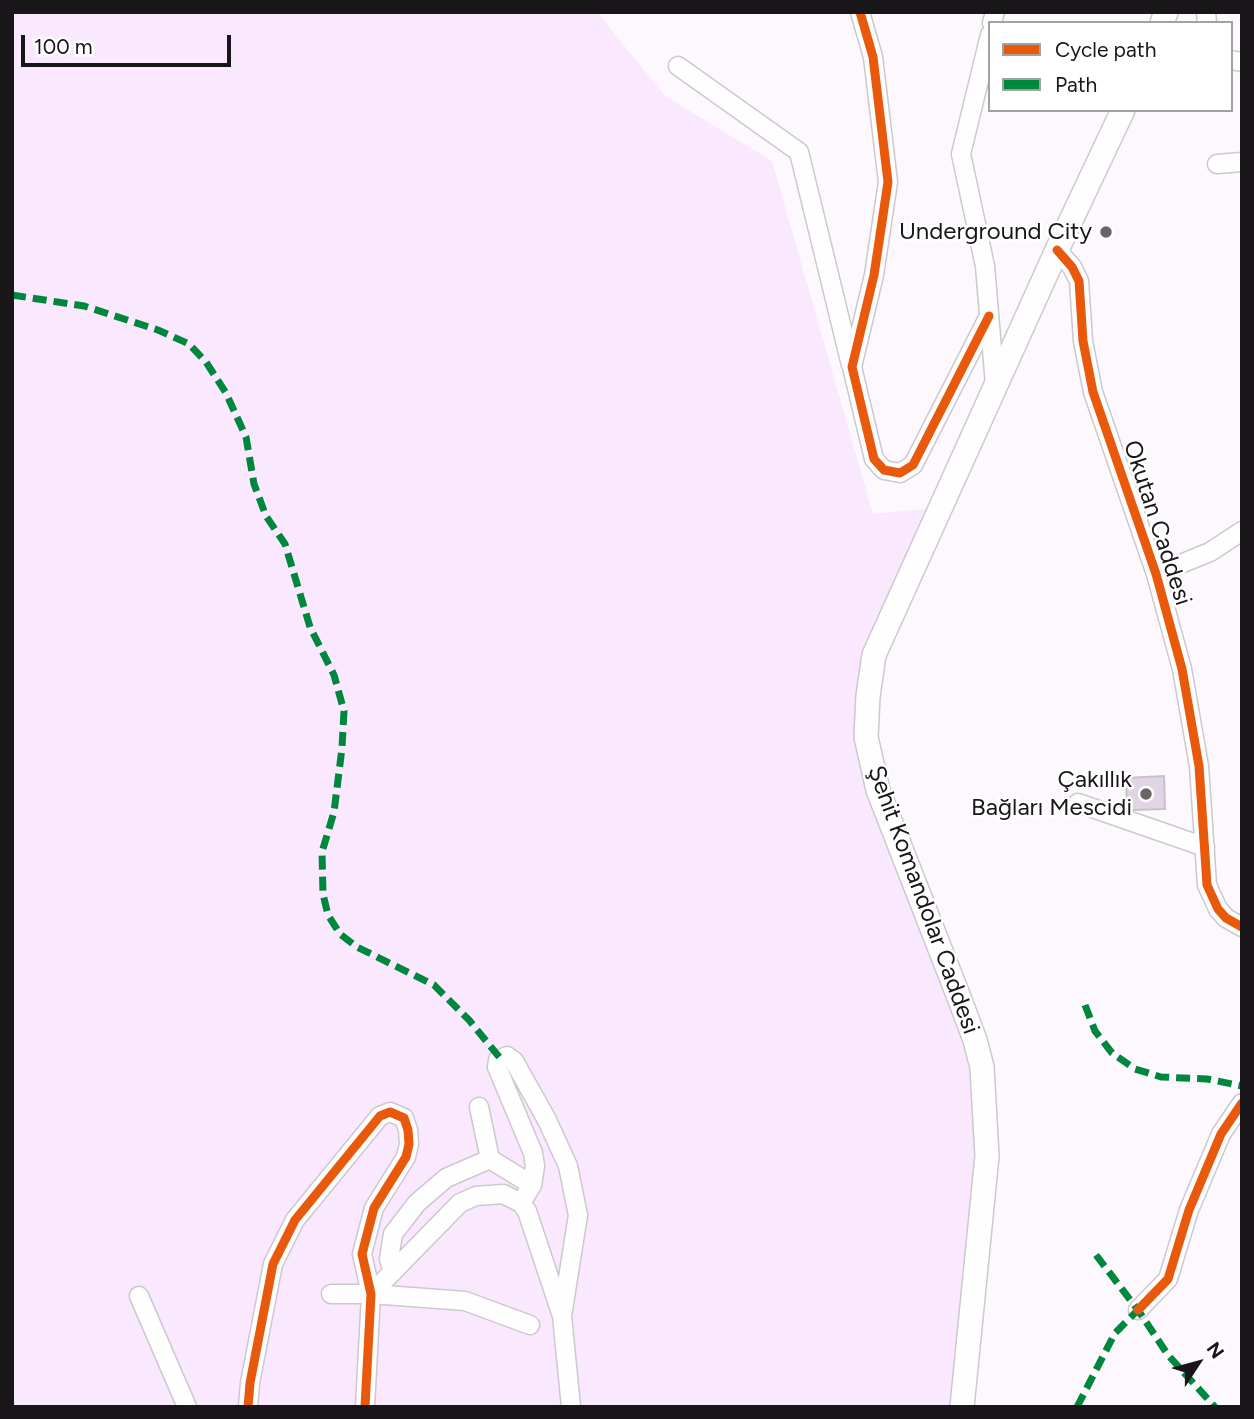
<!DOCTYPE html>
<meta charset="utf-8">
<style>
body{margin:0}
#map{position:relative;width:1254px;height:1419px;overflow:hidden;background:#fcf8fd;font-family:Figtree,sans-serif}
canvas{display:block}
.frame{position:absolute;inset:0;border:14px solid #181619;pointer-events:none}
.legend{position:absolute;left:988px;top:21px;width:245px;height:91px;box-sizing:border-box;background:#fff;border:2px solid #a3a2a3;margin:0;padding:9px 12px;list-style:none;font-size:21px;color:#181619}
.legend li{display:flex;align-items:center;gap:14px;height:35px}
.legend b{width:35px;border:2px solid #a3a2a3}
.north{position:absolute;left:1163px;top:1328px;width:70px;height:70px;-webkit-text-stroke:5px #fff;paint-order:stroke;rotate:54deg;font-size:19px;font-weight:700;line-height:28px;text-align:center;color:#181619}
.north::after{content:'';display:block;margin:auto;width:24px;height:32px;background:#181619;clip-path:polygon(50% 0,100% 100%,50% 72%,0 100%)}
.scale{position:absolute;left:21px;top:35px;width:210px;height:32px;box-sizing:border-box;border:4px solid #181619;border-top:0;padding-left:9px;font-size:21px;line-height:24px;white-space:nowrap;color:#181619;-webkit-text-stroke:5px #fff;paint-order:stroke}
</style>
<div id="map">
<canvas width="1254" height="1419"></canvas>
<div class="frame"></div>
<ul class="legend">
<li><b style="height:9px;background:#e8590c"></b>Cycle path</li>
<li><b style="height:9px;background:#00873e"></b>Path</li>
</ul>
<div class="north">N</div>
<div class="scale">100 m</div>
</div>
<script>
const c = document.querySelector('canvas').getContext('2d');
c.lineJoin = 'round';
function fill(path, color) { c.fillStyle = color; c.fill(path, 'evenodd'); }
const toPath = rows => new Path2D(rows.map(r => 'M' + r).join(''));
function strokePath(path, color, width, dash) { c.strokeStyle = color; c.lineWidth = width; c.lineCap = dash ? 'butt' : 'round'; c.setLineDash(dash || []); c.stroke(path); }
function drawText(font, color, halo, rows, align = 'center') {
  c.font = font + ' Figtree,sans-serif'; c.lineWidth = 5; c.setLineDash([]); c.textBaseline = 'middle'; c.strokeStyle = halo; c.fillStyle = color; for (const [text, x, y, turn = 0] of rows) {
    c.save(); c.translate(x, y); c.rotate((+turn || 0) * Math.PI / 180); c.textAlign = isNaN(turn) ? turn : align; if (halo) c.strokeText(text, 0, 0); c.fillText(text, 0, 0); c.restore();
  }
}
const green = toPath([
 [12,12,597,12,665,96,772,161,873,514,936,508,874,647,869,736,984,1087,960,1407,12,1407]
]);
const building = toPath([
 [1164,776,1165,809,1134,810,1127,808,1126,778,1164,776]
]);
const minor = toPath([
 [860,12,873,57,888,182,874,275,852,367,874,459,884,470,900,473,913,465,989,316],
 [1206,12,1207,23],
 [992,23,995,12],
 [990,35,961,154,985,266,995,385],
 [1231,60,1242,62],
 [678,66,799,152,851,365],
 [1217,164,1242,162],
 [1057,250,1072,267,1079,281,1083,341,1093,392,1156,574,1182,669,1199,766,1207,885,1218,909,1226,918,1242,927],
 [1156,574,1210,552,1242,531],
 [1078,803,1205,847],
 [479,1107,490,1159],
 [521,1203,532,1185,535,1166,533,1153,497,1067,498,1060,507,1056,514,1061,547,1120,568,1166,578,1215,562,1316,571,1407],
 [393,1272,389,1259,393,1234,417,1203,446,1178,490,1159,532,1185],
 [331,1294,371,1294,465,1301,530,1325],
 [371,1294,460,1203,476,1196,503,1194,521,1203,527,1211,561,1313],
 [139,1296,187,1407],
 [1138,1310,1168,1279,1189,1210,1221,1134,1242,1103],
 [248,1407,250,1383,273,1264,295,1220,380,1116,390,1112,404,1118,408,1130,409,1144,406,1157,374,1208,362,1254,371,1294,365,1407]
]);
const major = toPath([
 [1162,23,1166,12],
 [962,1407,987,1156,982,1067,975,1040,960,1000,878,790,866,737,868,696,874,655,1057,250,1123,110]
]);
const quiet = toPath([
 [12,295,84,306,158,330,189,344,206,362,226,393,246,437,254,484,266,516,285,544,310,627,334,675,344,711,342,748,334,812,322,852,323,894,328,915,340,934,357,947,434,985,469,1020,500,1058],
 [1085,1005,1095,1031,1112,1053,1135,1069,1161,1077,1207,1079,1242,1086],
 [1096,1255,1138,1310,1168,1355,1215,1407],
 [1077,1407,1115,1333,1138,1310]
]);
const cycleway = toPath([
 [860,12,873,57,888,182,874,275,852,367,874,459,884,470,900,473,913,465,989,316],
 [1057,250,1072,267,1079,281,1083,341,1093,392,1156,574,1182,669,1199,766,1207,885,1218,909,1226,918,1242,927],
 [1138,1310,1168,1279,1189,1210,1221,1134,1242,1103],
 [248,1407,250,1383,273,1264,295,1220,380,1116,390,1112,404,1118,408,1130,409,1144,406,1157,374,1208,362,1254,371,1294,365,1407]
]);
const markers = [
 [1106,232,7,"#686569"],
 [1146,794,7,"#686569"]
];
const poiNames = [
 ["Underground City",1092,232],
 ["Çakıllık",1132,780],
 ["Bağları Mescidi",1132,808]
];
const streetNames = [
 ["Okutan Caddesi",1157,523,72],
 ["Şehit Komandolar Caddesi",923,900,70]
];
fill(green, '#f9e8fe');
fill(building, '#e1d5e5');
strokePath(building, '#c6c3c6', 2);
strokePath(minor, '#ccc9cd', 21);
strokePath(major, '#ccc9cd', 26);
strokePath(minor, '#fffeff', 18);
strokePath(major, '#fffeff', 23);
strokePath(quiet, '#00873e', 7, [14, 7]);
strokePath(cycleway, '#e8590c', 9);
for (const [x, y, r, color] of markers) { const dot = new Path2D(); dot.arc(x, y, r, 0, 2 * Math.PI); c.fillStyle = color; c.fill(dot); strokePath(dot, '#fff', 2.5); }
drawText('24px', '#181619', '#fff', poiNames, 'right');
drawText('24px', '#181619', '#fff', streetNames);
</script>
